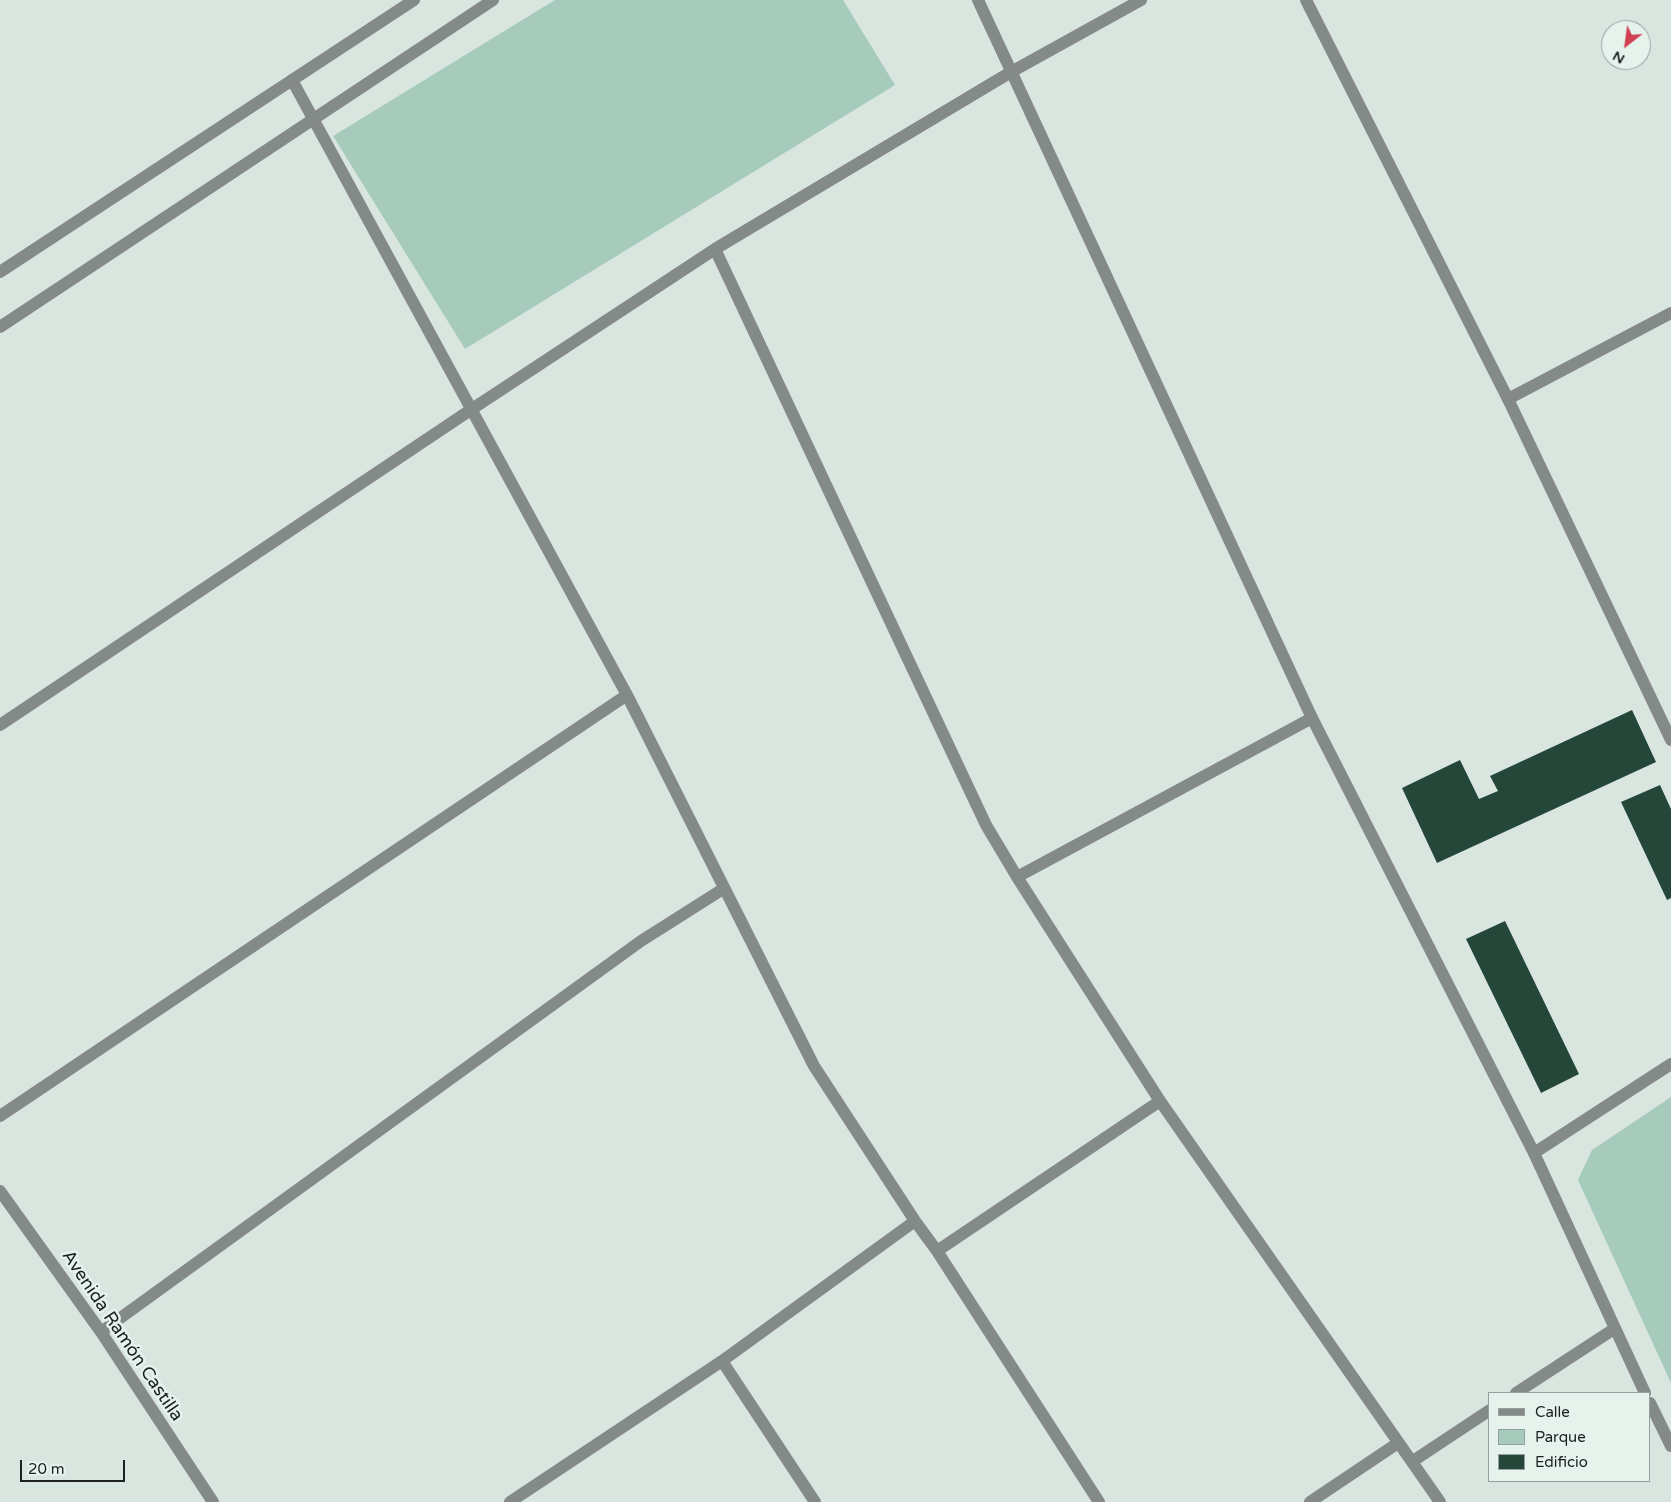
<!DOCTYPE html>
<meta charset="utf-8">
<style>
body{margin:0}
#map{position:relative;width:1671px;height:1502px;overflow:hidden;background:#d9e6e0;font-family:"Varela Round",sans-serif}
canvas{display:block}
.legend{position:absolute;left:1488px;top:1392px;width:162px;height:90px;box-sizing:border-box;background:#e6f3ed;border:1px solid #959f9b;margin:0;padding:6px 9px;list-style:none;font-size:15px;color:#1c211f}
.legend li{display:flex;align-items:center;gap:10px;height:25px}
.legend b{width:25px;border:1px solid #959f9b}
.north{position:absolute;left:1601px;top:20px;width:50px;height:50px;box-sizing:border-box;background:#e6f3ed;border:1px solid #959f9b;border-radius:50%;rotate:210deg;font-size:14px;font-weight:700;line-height:20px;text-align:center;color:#1c211f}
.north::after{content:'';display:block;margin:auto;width:18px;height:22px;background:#d04052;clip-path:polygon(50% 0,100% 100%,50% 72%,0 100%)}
.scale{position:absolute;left:20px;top:1460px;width:105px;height:22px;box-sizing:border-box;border:2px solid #1c211f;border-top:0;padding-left:6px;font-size:15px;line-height:18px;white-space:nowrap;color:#1c211f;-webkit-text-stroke:4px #e6f3ed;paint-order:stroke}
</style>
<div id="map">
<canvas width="1671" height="1502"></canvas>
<ul class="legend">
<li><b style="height:6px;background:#848a87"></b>Calle</li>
<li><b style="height:14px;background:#a6cbbc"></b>Parque</li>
<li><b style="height:14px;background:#25473a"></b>Edificio</li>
</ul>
<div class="north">N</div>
<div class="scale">20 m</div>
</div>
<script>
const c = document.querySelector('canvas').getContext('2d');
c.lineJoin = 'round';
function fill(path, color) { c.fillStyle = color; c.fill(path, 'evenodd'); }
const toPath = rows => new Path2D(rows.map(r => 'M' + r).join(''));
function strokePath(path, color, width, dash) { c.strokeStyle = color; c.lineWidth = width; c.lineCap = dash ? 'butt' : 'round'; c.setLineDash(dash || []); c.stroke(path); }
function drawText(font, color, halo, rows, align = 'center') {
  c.font = font + ' "Varela Round",sans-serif'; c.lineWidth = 5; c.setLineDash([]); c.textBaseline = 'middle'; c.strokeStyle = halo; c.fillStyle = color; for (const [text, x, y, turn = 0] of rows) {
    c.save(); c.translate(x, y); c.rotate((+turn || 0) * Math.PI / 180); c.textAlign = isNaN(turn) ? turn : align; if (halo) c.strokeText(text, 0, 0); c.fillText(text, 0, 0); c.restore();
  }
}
const green = toPath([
 [555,0,843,0,895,85,465,349,333,136],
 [1671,1097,1671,1383,1578,1180,1592,1150]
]);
const building = toPath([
 [1632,710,1656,762,1437,863,1402,788,1460,760,1479,799,1498,791,1490,776],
 [1660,785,1671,809,1671,898,1667,900,1621,802],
 [1505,921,1579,1074,1541,1093,1466,939]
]);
const service = toPath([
 [1508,399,1671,313]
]);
const minor = toPath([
 [1306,0,1508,399,1671,740],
 [292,80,627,695,814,1066,915,1221,937,1251,1099,1502],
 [715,249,986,825,1017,877,1160,1101,1440,1502],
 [0,725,472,409,715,249,1011,72,1141,0],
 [1017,877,1312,718],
 [0,1116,627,695],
 [1534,1153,1671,1064],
 [937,1251,1160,1101],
 [101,1332,641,941,723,889],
 [722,1361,815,1502],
 [1516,1393,1614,1329],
 [1413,1461,1490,1410],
 [510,1502,722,1361,915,1221],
 [1310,1502,1398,1443]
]);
const tertiary = toPath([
 [978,0,1312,718,1534,1153,1645,1393],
 [0,272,414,0],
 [0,327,493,0],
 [0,1191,101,1332,213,1502],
 [1650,1403,1671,1446]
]);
const streetNames = [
 ["Avenida Ramón Castilla",122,1336,56]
];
fill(green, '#a6cbbc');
fill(building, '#25473a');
strokePath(service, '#848a87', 12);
strokePath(minor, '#848a87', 12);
strokePath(tertiary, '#848a87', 12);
drawText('18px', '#1c211f', '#e6f3ed', streetNames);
</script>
